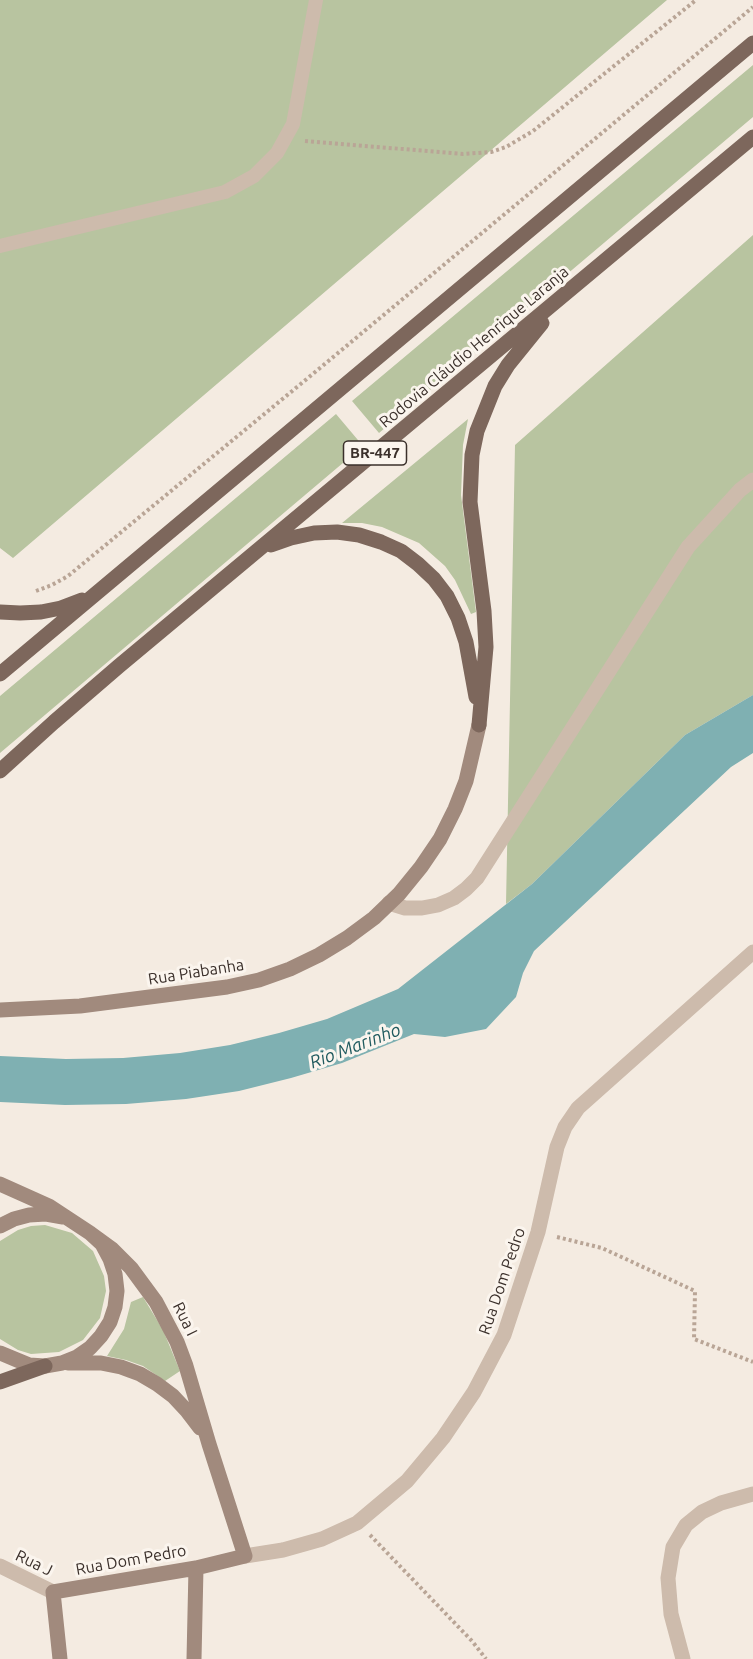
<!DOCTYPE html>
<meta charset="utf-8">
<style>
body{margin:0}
canvas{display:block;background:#f4ebe1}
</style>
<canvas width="753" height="1659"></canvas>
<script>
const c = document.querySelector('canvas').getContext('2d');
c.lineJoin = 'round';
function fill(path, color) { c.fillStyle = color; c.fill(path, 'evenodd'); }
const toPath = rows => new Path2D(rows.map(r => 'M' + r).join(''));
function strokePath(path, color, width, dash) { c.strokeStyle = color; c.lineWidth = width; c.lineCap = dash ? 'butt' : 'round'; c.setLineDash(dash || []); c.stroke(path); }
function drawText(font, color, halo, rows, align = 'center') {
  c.font = font + ' Ubuntu,sans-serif'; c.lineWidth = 6; c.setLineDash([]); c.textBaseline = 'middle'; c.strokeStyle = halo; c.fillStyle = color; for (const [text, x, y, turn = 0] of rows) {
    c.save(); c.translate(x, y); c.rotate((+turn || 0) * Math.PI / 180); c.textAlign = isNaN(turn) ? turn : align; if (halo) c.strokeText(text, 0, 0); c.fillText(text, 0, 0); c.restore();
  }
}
const green = toPath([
 [0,0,667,0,13,558,0,548],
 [753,65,753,117,379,433,352,401],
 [753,235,753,695,685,735,532,884,506,904,515,445],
 [336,414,363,446,0,753,0,696],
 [468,419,463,445,461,495,476,612,471,614,455,580,445,566,419,543,382,527,362,523,342,523],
 [45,1225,72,1233,93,1251,104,1276,106,1291,100,1318,83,1340,59,1352,31,1354,18,1350,0,1339,0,1241,18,1230,31,1226],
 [143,1297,163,1330,180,1371,165,1381,143,1366,126,1360,107,1356,124,1329,131,1302]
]);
const water = toPath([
 [753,695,753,753,731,767,534,951,523,973,516,997,486,1029,445,1037,414,1034,342,1063,291,1078,239,1091,186,1099,126,1104,65,1105,0,1102,0,1056,66,1059,123,1058,180,1053,230,1045,279,1033,327,1019,398,989,532,884,685,735]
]);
const path = toPath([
 [305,141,463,154,491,152,506,147,533,131,696,0],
 [36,591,52,585,68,576,314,373,753,7],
 [557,1237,602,1248,695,1291,694,1339,753,1362],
 [370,1535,472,1641,486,1659]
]);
const lane = toPath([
 [0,246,225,192,254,176,277,153,293,124,316,0]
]);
const street = toPath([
 [389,903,405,908,422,908,438,905,454,898,466,889,477,878,688,547,740,490,753,480],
 [245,1556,283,1550,322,1539,357,1523,407,1481,443,1438,474,1392,504,1335,538,1232,557,1147,565,1127,578,1108,753,952],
 [0,1566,53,1592],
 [683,1659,671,1614,668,1578,673,1547,686,1525,702,1512,721,1503,753,1494]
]);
const secondary = toPath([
 [0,1010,80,1006,227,987,259,980,290,969,319,955,347,938,374,918,399,894,421,867,440,839,455,809,466,781,479,725],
 [0,1184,49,1206,90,1233,102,1244,110,1259,115,1274,117,1291,115,1307,110,1322,101,1336,90,1348,77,1357,62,1363,45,1366,29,1365,0,1353],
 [0,1226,14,1219,29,1215,46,1214,63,1217],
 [68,1363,101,1363,121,1367,140,1374,157,1384,173,1396,187,1411,200,1428],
 [60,1659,53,1592,196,1568,245,1556,209,1444,186,1366,177,1342,156,1302,131,1268,112,1249,90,1233],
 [194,1659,196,1568]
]);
const primary = toPath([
 [271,545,291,538,314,533,337,532,359,535,381,542,401,551,418,564,434,579,447,596,458,618,466,642,476,697],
 [0,612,20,613,41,612,61,608,82,600],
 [0,674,753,43],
 [479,725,486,647,484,611,470,502,472,455,477,431,495,386,508,365,542,323],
 [0,771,54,722,119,666,753,137],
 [0,1382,45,1366]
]);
const shields = [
 [375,453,63]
];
const shieldNames = [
 ["BR-447",375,453]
];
const streetNames = [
 ["Rodovia Cláudio Henrique Laranja",474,347,-40],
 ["Rua Piabanha",196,972,-9],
 ["Rua Dom Pedro",502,1281,-71],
 ["Rua I",185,1319,64],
 ["Rua Dom Pedro",131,1560,-10],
 ["Rua J",34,1563,26]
];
const waterNames = [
 ["Rio Marinho",355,1046,-21]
];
fill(green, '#b8c4a0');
fill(water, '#7fb0b2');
strokePath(path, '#b9a596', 4, [3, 3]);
strokePath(lane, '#cdbbac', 14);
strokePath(street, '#cdbbac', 15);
strokePath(secondary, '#a18a7d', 15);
strokePath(primary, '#7d675c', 15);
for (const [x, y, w] of shields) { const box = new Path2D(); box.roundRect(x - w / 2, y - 12, w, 24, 4.5); c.fillStyle = '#fbf5ee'; c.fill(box); strokePath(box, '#3b302b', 1.5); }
drawText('bold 15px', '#3b302b', null, shieldNames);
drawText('16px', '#3b302b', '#fbf5ee', streetNames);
drawText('italic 18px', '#1f5a5e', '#fbf5ee', waterNames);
</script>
